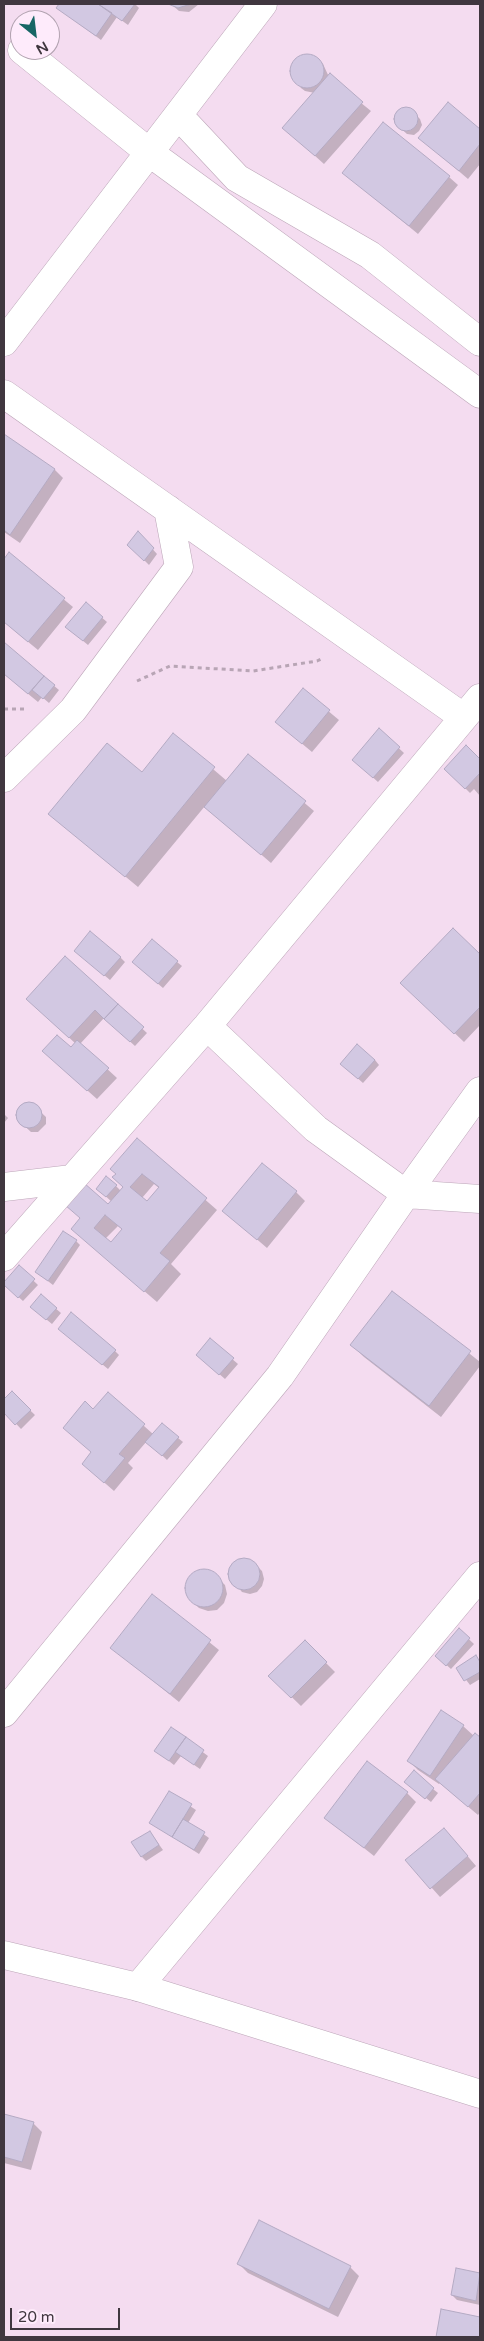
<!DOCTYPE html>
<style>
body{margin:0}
#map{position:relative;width:484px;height:2341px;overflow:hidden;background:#f4dcf0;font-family:"Varela Round",sans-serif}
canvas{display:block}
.frame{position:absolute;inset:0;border:5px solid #40373f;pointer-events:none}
.north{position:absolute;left:10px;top:10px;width:50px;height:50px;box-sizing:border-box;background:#feebfb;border:1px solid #b2a3b0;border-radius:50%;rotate:151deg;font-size:14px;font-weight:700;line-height:20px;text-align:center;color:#40373f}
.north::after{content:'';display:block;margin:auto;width:18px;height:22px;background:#176665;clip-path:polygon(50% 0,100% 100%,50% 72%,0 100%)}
.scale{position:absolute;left:10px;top:2308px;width:110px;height:22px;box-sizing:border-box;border:2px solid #40373f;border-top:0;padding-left:6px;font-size:15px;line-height:18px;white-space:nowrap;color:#40373f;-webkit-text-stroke:4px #feebfb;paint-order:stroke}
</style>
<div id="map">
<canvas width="484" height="2341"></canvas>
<div class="frame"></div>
<div class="north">N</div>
<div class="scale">20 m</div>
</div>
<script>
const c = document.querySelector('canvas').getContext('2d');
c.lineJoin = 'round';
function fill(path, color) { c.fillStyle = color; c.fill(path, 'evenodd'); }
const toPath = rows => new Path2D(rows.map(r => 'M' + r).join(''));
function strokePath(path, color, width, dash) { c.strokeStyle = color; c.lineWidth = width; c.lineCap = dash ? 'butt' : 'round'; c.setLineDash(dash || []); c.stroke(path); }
const shadow = toPath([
 [61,4,135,4,139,8,128,25,117,17,101,40,63,12,58,8],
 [171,4,199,4,189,12,179,11],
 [302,56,313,56,318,59,323,64,329,77,371,111,324,164,284,128,315,93,305,91,301,88,291,73,293,62],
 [448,104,480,130,480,164,468,179,420,138],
 [403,109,410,109,420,119,422,125,419,131,414,135,407,134,397,125,395,118,397,112],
 [344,173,449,177,458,185,418,234],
 [4,436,55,470,63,478,20,543,4,532],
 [138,533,157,554,149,565,129,545],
 [9,554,73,607,38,650,4,622,4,561],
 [86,604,107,622,88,645,71,631],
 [4,644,59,690,49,703,42,697,38,702,4,674],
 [303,690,339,720,312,752,276,722],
 [379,730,404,753,378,782,358,764],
 [173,735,227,781,249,756,314,811,271,863,205,806,138,887,50,814,142,773],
 [466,747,480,761,480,796,474,789,470,793,446,769],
 [453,930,480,956,480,1025,464,1042,402,983],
 [80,955,120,957,125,962,110,980],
 [65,958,147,1033,135,1046,104,1018,80,1044,117,1078,97,1099,53,1060,76,1044,37,1008],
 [177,962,182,966,163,988,138,967],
 [375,1060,379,1065,363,1083,346,1068],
 [31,1103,46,1117,46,1124,38,1132,31,1132,17,1119,18,1111,23,1104],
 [4,1114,8,1118,4,1123],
 [137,1140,217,1210,171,1264,181,1274,157,1302,72,1229,112,1202,102,1193,116,1186,121,1191,124,1187],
 [154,1184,159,1188,147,1203,142,1198],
 [118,1226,123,1230,111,1244,105,1239],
 [296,1192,305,1201,267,1248,224,1211],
 [76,1241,80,1245,53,1285,36,1272],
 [19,1267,38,1285,23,1301,4,1284],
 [393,1292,480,1362,480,1366,441,1417,364,1357,352,1345],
 [41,1296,61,1313,52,1324,36,1311],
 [64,1333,115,1351,119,1355,108,1369],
 [210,1340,238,1364,225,1379,202,1359],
 [12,1393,35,1415,21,1429,4,1411,4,1401],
 [108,1394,153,1434,178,1438,183,1442,167,1460,147,1441,128,1463,133,1468,114,1491,83,1464,92,1453,94,1411],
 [244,1559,251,1561,257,1566,262,1571,264,1579,262,1586,257,1592,250,1594,242,1592,237,1586,232,1581,229,1574,232,1566,237,1561],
 [205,1570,213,1573,225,1585,227,1594,224,1603,217,1610,208,1611,199,1608,194,1603,188,1596,186,1586,189,1578,195,1572],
 [152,1596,219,1650,179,1702,112,1648],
 [459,1630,474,1644,451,1669,441,1660],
 [305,1642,335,1672,301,1706,270,1676],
 [476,1657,480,1661,480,1679,470,1685,457,1668],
 [463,1726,474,1736,475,1735,480,1739,480,1812,478,1815,440,1783,439,1784,418,1770,409,1761],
 [172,1729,208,1756,200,1769,181,1756,174,1765,156,1751],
 [411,1786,433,1789,438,1793,431,1802],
 [169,1792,196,1810,188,1823,209,1838,199,1854,151,1823],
 [407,1793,416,1802,374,1856,326,1818],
 [150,1832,163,1850,146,1861,142,1857],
 [452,1838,476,1866,440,1897,407,1860],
 [4,2115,33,2123,42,2132,31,2170,4,2163],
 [239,2264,350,2267,359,2276,338,2317,248,2273],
 [457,2269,480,2274,480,2305,457,2300,452,2295],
 [442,2311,480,2319,480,2337,437,2337]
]);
const building = toPath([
 [59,4,98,4,112,13,96,36,56,8,59,4],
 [98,4,135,4,122,21,98,4],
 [168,4,191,4,178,8,168,4],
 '290 71a17 17 0 1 1 34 0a17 17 0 1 1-34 0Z',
 [330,73,363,102,315,156,282,128,330,73],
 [448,102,480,129,480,144,459,171,418,138,448,102],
 '394 119a12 12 0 1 1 24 0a12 12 0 1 1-24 0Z',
 [383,122,450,176,409,226,342,173,383,122],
 [4,434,55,469,10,535,4,530,4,434],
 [138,531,154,548,144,561,127,545,138,531],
 [9,552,65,598,28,642,4,622,4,559,9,552],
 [86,602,103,617,83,641,65,627,86,602],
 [4,642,44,676,28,694,4,674,4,642],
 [44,676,55,685,43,699,32,690,44,676],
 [303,688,330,710,302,744,275,722,303,688],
 [379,728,400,747,373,778,352,760,379,728],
 [173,733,215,767,125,877,48,814,107,743,142,772,173,733],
 [466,745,480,759,480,773,465,789,444,769,466,745],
 [248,754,306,801,261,855,204,807,248,754],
 [453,928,480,954,480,1007,454,1034,400,983,453,928],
 [90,931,121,957,104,976,74,951,90,931],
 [152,939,178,961,158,984,132,962,152,939],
 [65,956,118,1004,104,1019,95,1010,69,1038,26,999,65,956],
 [118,1004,144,1027,130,1042,104,1019,118,1004],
 [57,1035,71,1047,77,1040,109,1068,87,1091,42,1051,57,1035],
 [357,1044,375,1060,358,1079,340,1064,357,1044],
 '16 1115a13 13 0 1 1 26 0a13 13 0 1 1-26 0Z',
 [137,1138,207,1198,160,1253,170,1261,144,1292,71,1229,80,1218,65,1205,84,1183,108,1204,123,1187,112,1177,116,1174,110,1169,137,1138],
 [142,1174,159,1187,147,1201,130,1187,142,1174],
 [105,1215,122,1229,111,1242,94,1228,105,1215],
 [262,1163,297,1191,257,1240,222,1211,262,1163],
 [106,1176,117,1185,106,1197,96,1189,106,1176],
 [63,1231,77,1240,48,1281,35,1272,63,1231],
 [19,1265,35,1279,18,1298,4,1285,4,1282,19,1265],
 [392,1291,471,1351,429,1406,350,1345,392,1291],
 [41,1294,57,1308,46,1320,30,1307,41,1294],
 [71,1312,116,1350,102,1365,58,1329,71,1312],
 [210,1338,234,1358,219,1375,196,1355,210,1338],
 [12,1391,31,1410,15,1425,4,1413,4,1399,12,1391],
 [108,1392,145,1424,119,1454,125,1458,104,1483,82,1464,91,1452,63,1428,85,1401,93,1409,108,1392],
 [162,1423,179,1437,162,1456,145,1442,162,1423],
 '228 1574a16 16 0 1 1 32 0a16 16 0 1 1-32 0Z',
 '185 1588a19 19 0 1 1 38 0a19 19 0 1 1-38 0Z',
 [152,1594,211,1640,170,1694,110,1648,152,1594],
 [459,1628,470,1638,446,1666,435,1656,459,1628],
 [305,1640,327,1662,291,1698,268,1676,305,1640],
 [476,1655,480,1662,480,1672,464,1681,456,1668,476,1655],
 [441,1710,464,1725,430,1776,407,1761,441,1710],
 [171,1727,186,1737,169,1761,154,1751,171,1727],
 [475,1733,480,1737,480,1793,468,1807,435,1779,475,1733],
 [186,1737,204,1750,194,1765,175,1752,186,1737],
 [367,1761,408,1792,364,1848,324,1818,367,1761],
 [414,1770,434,1788,425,1799,404,1782,414,1770],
 [169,1791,192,1804,172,1837,149,1823,169,1791],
 [183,1819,205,1832,194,1850,172,1837,183,1819],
 [444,1828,468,1856,430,1889,405,1860,444,1828],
 [150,1831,159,1845,141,1857,131,1842,150,1831],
 [4,2114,34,2122,22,2162,4,2157,4,2114],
 [259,2220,351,2266,329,2309,237,2264,259,2220],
 [456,2268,480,2273,476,2301,451,2295,456,2268],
 [441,2309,480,2317,480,2337,436,2337,441,2309]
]);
const path = toPath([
 [137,681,170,666,253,671,317,661,323,658],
 [4,709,27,709]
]);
const minor = toPath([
 [22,50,150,153,480,394],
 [179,116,237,178,370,255,480,342],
 [4,342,263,4],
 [4,394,463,717],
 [4,778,73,710,179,567,168,509],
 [207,1026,316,1129,406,1194,480,1199],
 [4,1187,72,1179],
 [4,1257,207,1026,480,698],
 [4,1713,280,1376,406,1194,480,1091],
 [138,1987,480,1576]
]);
const trunk = toPath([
 [4,1955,138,1987,480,2094]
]);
fill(shadow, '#0003');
fill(building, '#d2c8e2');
strokePath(building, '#b4aac3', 1);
strokePath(minor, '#bca6b8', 29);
strokePath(trunk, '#bca6b8', 29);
strokePath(path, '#b8a5b5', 3, [4, 4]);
strokePath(minor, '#fff', 28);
strokePath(trunk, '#fff', 28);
</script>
